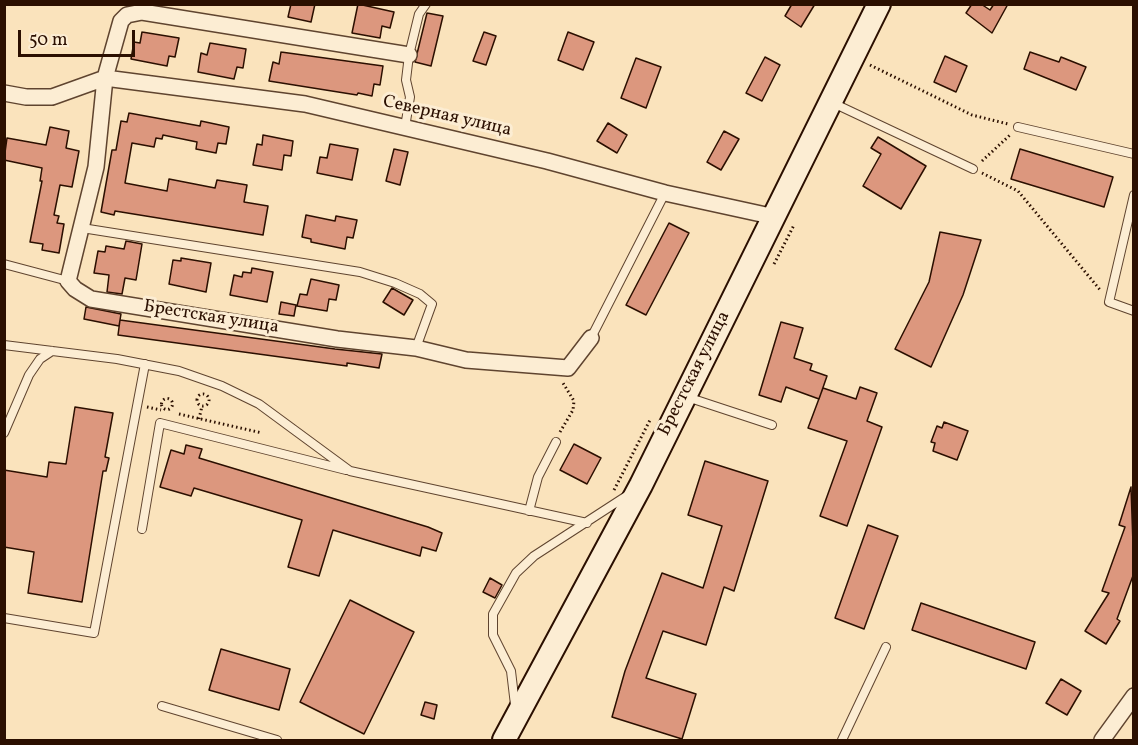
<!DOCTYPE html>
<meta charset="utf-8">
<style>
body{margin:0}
#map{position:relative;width:1138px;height:745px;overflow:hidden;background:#fae3bc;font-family:Vollkorn,serif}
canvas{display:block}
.frame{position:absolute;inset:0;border:6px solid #2b0f00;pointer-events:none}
.scale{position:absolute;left:18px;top:30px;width:117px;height:27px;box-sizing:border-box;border:3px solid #2b0f00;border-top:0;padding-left:8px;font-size:18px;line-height:21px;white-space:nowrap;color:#2b0f00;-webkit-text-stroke:4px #fcedd3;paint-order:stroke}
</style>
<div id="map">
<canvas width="1138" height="745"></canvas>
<div class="frame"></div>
<div class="scale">50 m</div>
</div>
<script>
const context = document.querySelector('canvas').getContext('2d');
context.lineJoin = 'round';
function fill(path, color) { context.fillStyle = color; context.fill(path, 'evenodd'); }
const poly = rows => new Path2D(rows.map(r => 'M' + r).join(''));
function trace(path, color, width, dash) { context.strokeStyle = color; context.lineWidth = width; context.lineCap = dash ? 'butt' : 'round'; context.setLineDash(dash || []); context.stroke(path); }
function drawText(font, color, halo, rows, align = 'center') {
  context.font = font + ' Vollkorn,serif'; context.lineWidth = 6; context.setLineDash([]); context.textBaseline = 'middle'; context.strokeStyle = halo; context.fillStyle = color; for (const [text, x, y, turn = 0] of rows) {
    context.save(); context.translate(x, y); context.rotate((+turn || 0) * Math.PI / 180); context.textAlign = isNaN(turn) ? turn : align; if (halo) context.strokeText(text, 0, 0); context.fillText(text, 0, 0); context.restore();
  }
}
const building = poly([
 [291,4,315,4,311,22,288,17,291,4],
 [358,4,394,12,390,28,382,26,380,38,352,33,358,4],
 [792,4,815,4,801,27,785,16,792,4],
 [972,4,981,4,990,10,994,4,1008,4,992,33,966,13,972,4],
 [427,13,443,16,431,66,415,62,427,13],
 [142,32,179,38,175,57,169,56,167,66,131,59,134,42,140,43,142,32],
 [484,32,496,36,486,65,473,61,484,32],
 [568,32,594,42,583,70,558,60,568,32],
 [210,43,246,49,243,68,237,67,234,79,198,72,201,53,207,55,210,43],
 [281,52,383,66,380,85,374,84,372,96,358,93,357,95,269,81,273,62,279,64,281,52],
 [1030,52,1059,62,1061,57,1086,67,1076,90,1024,69,1030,52],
 [945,56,967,66,956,92,934,82,945,56],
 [765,57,780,65,762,101,746,93,765,57],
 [636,58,661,67,646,108,621,98,636,58],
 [129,113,200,126,201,121,229,127,226,144,218,143,216,153,196,149,197,142,163,135,162,139,156,138,154,147,132,143,125,183,167,191,169,179,215,188,217,180,247,185,244,202,268,206,263,235,115,211,114,215,101,212,112,150,116,150,121,121,127,122,129,113],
 [608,123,627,135,617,153,597,141,608,123],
 [50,127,69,131,66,148,79,151,72,187,60,185,54,215,59,216,57,223,64,224,59,253,42,250,43,244,30,242,42,181,40,181,42,168,4,160,7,138,46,145,50,127],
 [724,131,739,139,721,170,707,162,724,131],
 [263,135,293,141,291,156,284,155,282,170,253,165,257,144,262,145,263,135],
 [878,137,926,166,901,209,863,186,881,154,871,148,878,137],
 [330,144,358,149,352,180,317,173,320,157,327,158,330,144],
 [394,149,408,152,400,185,386,181,394,149],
 [1020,149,1113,177,1104,207,1011,179,1020,149],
 [306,215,335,221,336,216,357,220,353,238,347,237,345,249,311,242,311,239,302,237,306,215],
 [669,223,689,233,646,315,626,305,669,223],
 [940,232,981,240,963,295,931,367,895,349,929,282,940,232],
 [126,241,142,244,136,280,125,278,122,294,107,292,109,275,94,273,98,251,105,252,106,246,124,249,126,241],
 [181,258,211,263,206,292,169,284,173,260,181,261,181,258],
 [252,268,273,272,267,302,230,295,234,275,242,277,243,272,251,273,252,268],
 [311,279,339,285,336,300,329,299,327,311,297,306,300,294,307,295,311,279],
 [392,288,413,300,404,315,383,302,392,288],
 [281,302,296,305,294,316,279,314,281,302],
 [86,307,121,314,119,326,84,319,86,307],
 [120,320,335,349,382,354,379,368,347,363,347,366,118,335,120,320],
 [781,322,803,328,794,358,812,364,810,370,827,376,819,399,786,387,781,402,759,395,781,322],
 [860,387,877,393,867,421,882,427,847,526,820,516,847,441,808,428,823,388,856,399,860,387],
 [75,407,113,413,105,457,109,458,106,471,103,471,82,602,28,593,34,552,4,547,4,470,47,477,49,462,66,464,75,407],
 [944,422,968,431,957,460,933,451,935,443,931,442,937,426,942,428,944,422],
 [574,444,601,458,587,484,560,470,574,444],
 [186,445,202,449,199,458,428,527,442,533,436,551,422,547,420,556,333,530,319,576,288,567,302,520,194,488,191,496,160,487,171,450,184,454,186,445],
 [705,461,768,481,734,591,724,587,706,645,663,631,646,678,696,694,682,739,612,717,625,671,662,573,703,588,722,526,688,515,705,461],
 [1131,487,1134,573,1117,619,1120,621,1106,644,1085,631,1109,593,1102,591,1125,527,1119,525,1131,487],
 [868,525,898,536,864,629,835,618,868,525],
 [490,578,502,585,495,598,483,592,490,578],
 [350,600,414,632,364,734,300,702,350,600],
 [921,603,1035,642,1026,669,912,630,921,603],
 [221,649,290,669,279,710,209,690,221,649],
 [1061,679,1081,691,1067,715,1046,703,1061,679],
 [425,702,437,705,434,719,421,715,425,702]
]);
fill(building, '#dc977e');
trace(building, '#2b0f00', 1.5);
const lane = poly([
 [833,103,973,169],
 [405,127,410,97,406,80,409,55,419,14,426,4],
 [1018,127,1134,154],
 [1134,195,1109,302,1134,311],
 [82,228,360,272,395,283,420,294,432,304,416,348],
 [4,264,68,281],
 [591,338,665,193],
 [4,345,117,359,179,371,222,386,259,404,350,471,587,523],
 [687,397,772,425],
 [4,433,29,375,40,359,52,351],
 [529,511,538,477,556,442],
 [142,529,160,423,346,470],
 [4,618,94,633,145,364],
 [515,705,511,671,493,635,493,614,516,573,534,556,628,495],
 [162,706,277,740],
 [842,740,886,647]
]);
const street = poly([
 [409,55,142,12,127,15,121,21,105,78,96,167,68,281,75,289,91,299,337,339,416,348,466,360,568,368,591,338],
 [4,93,26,97,52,97,105,78,305,104,547,161,665,193,775,217],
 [1102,740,1134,696]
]);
const secondary = poly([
 [504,740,641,485,879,4]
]);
trace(lane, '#5f442f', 10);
trace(street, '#5f442f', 18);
trace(secondary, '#2b0f00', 26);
trace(poly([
 [870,65,972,115,1008,124],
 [982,161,1010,135],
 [982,173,1018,191,1101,291],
 [774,264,794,225],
 '197 400a6 6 0 1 1 12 0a6 6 0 1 1-12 0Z',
 '161.5 404a5.5 5.5 0 1 1 11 0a5.5 5.5 0 1 1-11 0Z',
 [147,407,161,410],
 [179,414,262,433],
 [199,419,202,406],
 [560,432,573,410,574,401,563,383],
 [614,490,651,418]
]), '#2b0f00', 3, [1.5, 3]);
trace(lane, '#fcedd3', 8);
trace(street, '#fcedd3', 15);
trace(secondary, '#fcedd3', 22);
drawText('18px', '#2b0f00', '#fcedd3', [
 ["Северная улица",447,117,13],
 ["Брестская улица",211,318,9],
 ["Брестская улица",695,374,-63]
]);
</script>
